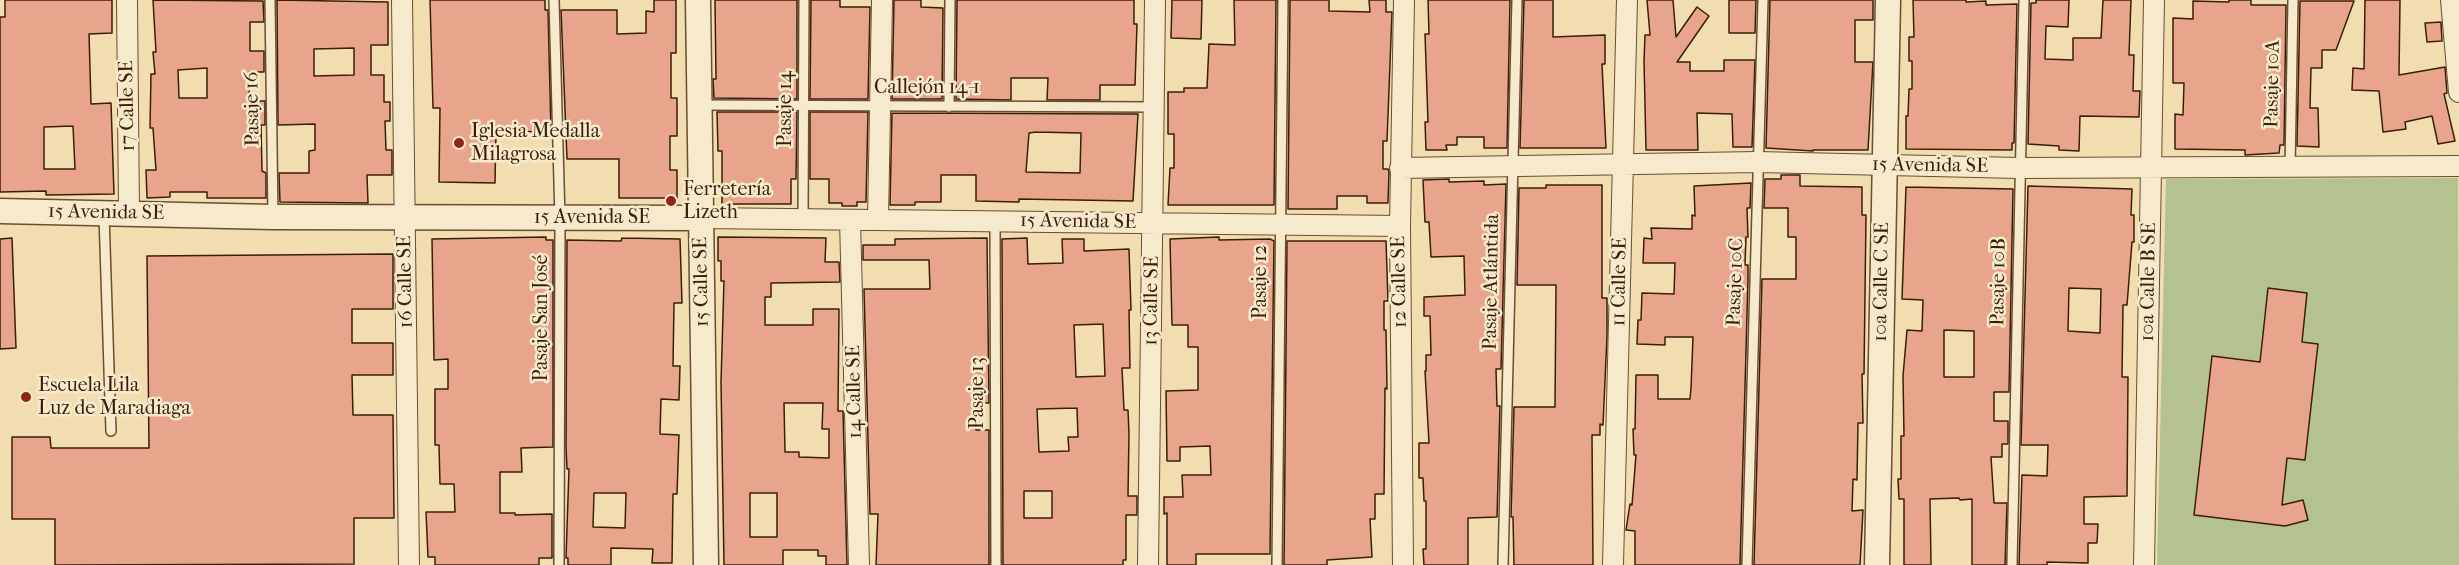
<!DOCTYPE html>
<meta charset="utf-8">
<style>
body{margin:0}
canvas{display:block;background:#f1ddb0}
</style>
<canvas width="2459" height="565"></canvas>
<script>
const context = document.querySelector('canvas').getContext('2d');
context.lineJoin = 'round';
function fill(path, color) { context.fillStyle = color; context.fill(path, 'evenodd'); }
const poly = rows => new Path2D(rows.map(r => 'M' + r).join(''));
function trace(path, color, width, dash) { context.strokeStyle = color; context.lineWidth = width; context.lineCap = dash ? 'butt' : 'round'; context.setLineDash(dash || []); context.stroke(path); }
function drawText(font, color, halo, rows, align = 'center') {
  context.font = font + ' "IM FELL French Canon",serif'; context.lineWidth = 5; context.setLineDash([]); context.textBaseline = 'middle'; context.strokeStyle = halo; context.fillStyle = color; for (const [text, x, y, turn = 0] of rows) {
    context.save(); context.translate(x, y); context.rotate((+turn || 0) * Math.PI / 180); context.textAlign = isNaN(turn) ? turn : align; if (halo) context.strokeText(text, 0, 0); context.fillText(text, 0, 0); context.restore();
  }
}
fill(poly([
 [2458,178,2459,565,2157,565,2166,179],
 [2268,289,2302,342,2318,344,2305,460,2287,458,2280,525,2194,515,2212,357,2260,362]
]), '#b4c290');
const building = poly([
 [5,0,112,0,112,33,89,34,91,104,111,103,114,194,46,195,46,191,0,192,0,17,5,17,5,0],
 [73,126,75,169,44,169,44,127,73,126],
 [153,0,263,1,264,22,250,22,250,51,264,51,264,72,249,72,249,101,265,101,265,125,261,125,262,171,266,173,266,198,207,198,207,192,170,192,170,197,147,198,146,170,156,170,153,128,150,128,151,74,155,74,153,52,156,52,153,0],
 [207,68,207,98,179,98,178,70,207,68],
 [277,0,388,2,388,45,371,45,371,75,384,75,384,102,390,102,390,121,385,121,386,150,392,150,392,175,367,175,368,203,280,202,279,173,309,173,309,151,315,150,315,124,278,125,277,0],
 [354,48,354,75,314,76,314,49,354,48],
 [430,0,545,0,545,10,548,10,551,132,496,131,495,183,439,182,440,108,433,108,430,0],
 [654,0,676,0,676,53,671,53,671,98,677,98,677,136,670,136,670,170,677,170,677,198,619,198,619,159,567,159,561,10,617,10,617,34,646,33,646,11,654,12,654,0],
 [715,0,797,0,797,99,714,98,713,79,716,79,715,0],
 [811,0,840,0,840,7,870,7,868,99,810,99,811,0],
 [894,0,921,0,921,7,943,8,942,99,892,99,894,0],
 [957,0,1134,0,1134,24,1137,24,1135,85,1100,85,1100,100,1047,100,1048,78,1011,78,1011,100,956,99,957,0],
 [1172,0,1202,0,1201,39,1171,38,1172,0],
 [1234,0,1276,0,1274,205,1168,205,1170,168,1174,168,1174,134,1168,134,1168,92,1184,92,1184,88,1207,88,1209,44,1235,45,1234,0],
 [1290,0,1329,0,1329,11,1370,12,1369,0,1386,0,1386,12,1392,12,1387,141,1383,141,1383,169,1388,169,1389,172,1388,203,1367,203,1367,196,1337,196,1337,209,1288,209,1290,0],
 [1428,0,1510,0,1507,148,1484,148,1484,137,1457,137,1457,145,1446,145,1447,150,1426,150,1425,122,1428,122,1425,34,1429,34,1428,0],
 [1524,0,1553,0,1553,37,1605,35,1605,64,1602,64,1606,148,1520,148,1524,0],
 [1647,0,1673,0,1676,37,1697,7,1709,16,1677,62,1690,62,1690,71,1724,71,1724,60,1755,60,1752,147,1733,147,1732,114,1697,113,1698,150,1646,150,1644,61,1645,35,1650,35,1647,0],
 [1729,0,1756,0,1755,33,1729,33,1729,0],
 [1770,0,1873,0,1873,20,1855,20,1855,62,1873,62,1868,150,1813,150,1813,151,1766,148,1770,0],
 [1913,0,1966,0,1966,2,1986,1,1986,5,2017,4,2014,143,2012,143,2012,150,1906,149,1906,116,1908,116,1909,89,1912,89,1912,61,1909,61,1909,37,1914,37,1913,0],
 [2036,0,2069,0,2068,27,2046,26,2045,59,2073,60,2073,38,2101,38,2103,0,2131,0,2129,55,2134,55,2133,91,2140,91,2139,117,2080,116,2079,151,2059,150,2059,146,2028,144,2031,3,2036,3,2036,0],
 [2229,0,2251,0,2251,5,2286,5,2284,145,2280,145,2279,153,2245,155,2245,150,2175,149,2175,114,2183,115,2184,83,2173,83,2173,18,2193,19,2193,1,2229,2,2229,0],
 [2365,0,2400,0,2399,75,2445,67,2447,93,2444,94,2455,141,2438,144,2432,116,2405,122,2406,129,2383,132,2379,91,2352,90,2353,68,2364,69,2365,0],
 [2300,1,2354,1,2336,50,2322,50,2322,68,2311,68,2310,108,2318,108,2319,147,2297,146,2300,1],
 [2441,22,2442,41,2427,42,2425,23,2441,22],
 [717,112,797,112,796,179,791,179,791,204,722,204,722,151,718,151,717,112],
 [810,112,868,112,866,202,857,202,857,206,842,206,842,203,829,203,829,179,810,179,810,112],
 [892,113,1138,114,1133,201,1019,199,1019,202,976,201,976,175,941,175,941,202,915,202,915,205,890,205,892,113],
 [1036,132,1081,133,1080,173,1026,172,1029,133,1036,132],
 [1781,175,1800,175,1800,186,1862,187,1862,215,1866,215,1864,374,1862,374,1863,423,1858,423,1857,480,1853,479,1852,511,1863,510,1860,565,1754,565,1762,279,1796,279,1796,237,1788,237,1788,208,1764,208,1765,179,1781,179,1781,175],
 [1449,179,1449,182,1484,181,1484,185,1506,184,1501,369,1496,369,1497,406,1500,406,1497,517,1468,518,1468,565,1424,565,1423,549,1426,549,1426,501,1424,501,1423,478,1419,478,1419,443,1429,443,1425,371,1426,371,1426,355,1431,355,1430,316,1424,316,1424,297,1465,295,1464,256,1431,257,1429,222,1425,222,1423,180,1449,179],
 [1751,183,1750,208,1747,208,1748,237,1746,237,1745,265,1748,265,1748,279,1740,565,1635,565,1635,531,1626,530,1630,504,1632,505,1636,455,1634,455,1633,429,1635,429,1636,375,1658,375,1658,399,1690,399,1691,388,1693,337,1665,337,1665,345,1637,344,1638,320,1641,320,1642,293,1674,294,1675,263,1643,263,1644,238,1652,239,1651,228,1692,229,1692,215,1695,216,1694,186,1751,183],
 [1546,185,1602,185,1602,298,1607,298,1607,336,1603,425,1600,424,1600,435,1592,435,1593,565,1514,565,1513,517,1511,517,1514,407,1555,407,1556,285,1517,285,1519,188,1546,188,1546,185],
 [2028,186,2132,189,2131,215,2134,215,2134,242,2132,242,2127,305,2123,305,2122,377,2128,377,2127,496,2084,497,2084,524,2098,524,2097,543,2088,543,2088,563,2047,562,2047,565,2019,565,2022,475,2047,476,2048,445,2021,445,2028,186],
 [2069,288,2101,289,2100,333,2068,331,2069,288],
 [1906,187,2013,189,2009,392,1994,392,1994,421,2008,421,2008,444,2002,444,2002,457,1991,457,1994,503,2007,503,2005,565,1972,565,1972,499,1960,500,1959,498,1930,499,1931,565,1904,565,1904,499,1899,499,1898,479,1901,479,1901,436,1904,436,1903,376,1907,330,1922,331,1923,300,1902,299,1906,187],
 [1944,330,1974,331,1974,377,1944,377,1944,330],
 [546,237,546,240,553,240,553,447,521,448,522,472,500,472,500,513,515,513,515,515,552,514,552,558,539,558,539,565,435,565,435,557,428,557,426,512,455,512,454,484,440,484,439,445,435,445,435,389,448,389,448,359,434,360,432,239,546,237],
 [718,237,826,238,825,262,839,262,840,282,771,283,771,297,765,297,765,325,813,325,813,309,839,309,838,411,843,411,847,565,826,565,826,556,818,556,818,550,783,550,783,565,724,565,721,382,724,281,721,281,721,261,718,261,718,237],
 [784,403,823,403,822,429,829,429,829,458,799,457,799,452,785,452,784,403],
 [750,493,777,493,777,537,750,537,750,493],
 [1219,237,1219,240,1270,239,1274,241,1270,554,1196,554,1196,565,1167,565,1167,513,1164,514,1164,497,1183,497,1182,475,1211,475,1210,446,1180,447,1180,461,1167,461,1166,391,1198,390,1198,347,1188,347,1188,325,1172,325,1170,239,1219,237],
 [12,238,16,348,0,349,0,239,12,238],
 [622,238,680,239,682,303,674,303,673,366,680,366,679,400,661,399,660,434,679,435,677,494,673,494,672,563,652,563,653,549,611,548,611,565,568,565,568,558,566,558,569,469,567,469,566,447,567,240,621,241,622,238],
 [594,493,626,493,625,528,593,527,594,493],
 [987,238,989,403,976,403,976,430,989,430,989,565,876,565,878,514,870,514,864,289,930,289,929,260,863,260,863,245,895,245,895,239,987,238],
 [1027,238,1028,264,1063,263,1062,239,1084,239,1084,251,1129,249,1131,310,1129,310,1130,368,1122,368,1124,410,1128,410,1129,434,1128,496,1137,496,1137,515,1126,515,1126,560,1123,560,1123,565,1003,565,1002,239,1027,238],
 [1103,324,1105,376,1076,377,1074,325,1103,324],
 [1077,408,1078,437,1068,437,1069,451,1039,452,1037,409,1077,408],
 [1024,491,1052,491,1052,518,1024,518,1024,491],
 [1287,241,1386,241,1388,301,1384,301,1384,330,1386,330,1387,389,1385,388,1384,494,1375,494,1375,519,1370,519,1372,557,1327,560,1327,565,1284,565,1287,241],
 [393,254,393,309,352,309,352,343,393,343,393,375,352,375,353,415,393,415,394,518,354,518,354,564,55,565,55,519,12,519,12,437,50,437,51,448,149,448,147,256,393,254],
 [2268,288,2307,293,2302,342,2318,344,2305,460,2287,458,2282,505,2303,500,2308,520,2285,526,2194,515,2212,356,2260,362,2268,288]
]);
fill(building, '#e9a58c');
trace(building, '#3a1e08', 1.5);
const service = poly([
 [270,0,273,217],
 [554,0,560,219,559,565],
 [700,105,1154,107],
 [949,107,950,0],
 [2290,168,2293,0],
 [104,215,111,431],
 [803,219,804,0],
 [995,221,996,565],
 [1277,565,1283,0],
 [1503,565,1517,0],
 [1747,565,1763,0],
 [2012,565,2024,0]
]);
const minor = poly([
 [127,0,129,213],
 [402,0,409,565],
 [2451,0,2459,92],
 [1400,168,1757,162,2019,168,2459,166],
 [701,218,1400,226],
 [850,220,859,565],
 [878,220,882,0],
 [1148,565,1155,0],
 [1403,565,1400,226,1404,0],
 [1613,565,1627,0],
 [2144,565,2154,0]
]);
const tertiary = poly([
 [698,0,706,565],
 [0,211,273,217,701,218],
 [1877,565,1888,0]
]);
trace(service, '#684e32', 12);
trace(minor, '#684e32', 22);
trace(tertiary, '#684e32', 27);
trace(service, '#f6e9cc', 9);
trace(minor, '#f6e9cc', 20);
trace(tertiary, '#f6e9cc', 24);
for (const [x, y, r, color] of [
 [459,143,6,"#8f2418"],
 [671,201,6,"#8f2418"],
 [26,397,6,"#8f2418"]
]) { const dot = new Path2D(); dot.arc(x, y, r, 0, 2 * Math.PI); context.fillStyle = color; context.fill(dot); trace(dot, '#f6e9cc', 2); }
drawText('20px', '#3a1e08', '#f6e9cc', [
 ["Pasaje 10A",2273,84,-89],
 ["Callejón 14-1",927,88],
 ["17 Calle SE",128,106,-91],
 ["Pasaje 16",253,109,-91],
 ["Pasaje 14",786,109,-90],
 ["15 Avenida SE",1930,166,1],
 ["15 Avenida SE",106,213,1],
 ["15 Avenida SE",592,218],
 ["15 Avenida SE",1078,222,1],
 ["16 Calle SE",406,282,-91],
 ["15 Calle SE",702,282,-91],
 ["Pasaje 12",1261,282,-90],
 ["12 Calle SE",1400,282,-91],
 ["Pasaje Atlántida",1492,282,-89],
 ["11 Calle SE",1620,282,-89],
 ["Pasaje 10C",1736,282,-88],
 ["10a Calle C SE",1882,282,-89],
 ["Pasaje 10B",1999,282,-89],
 ["10a Calle B SE",2149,282,-89],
 ["13 Calle SE",1152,301,-89],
 ["Pasaje San José",542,318,-90],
 ["14 Calle SE",855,392,-91],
 ["Pasaje 13",978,393,-90]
]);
drawText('20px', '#3a1e08', '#f6e9cc', [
 ["Iglesia Medalla",471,132],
 ["Milagrosa",471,155],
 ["Ferretería",683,190],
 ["Lizeth",683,213],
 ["Escuela Lila",38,386],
 ["Luz de Maradiaga",38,409]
], 'left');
</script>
